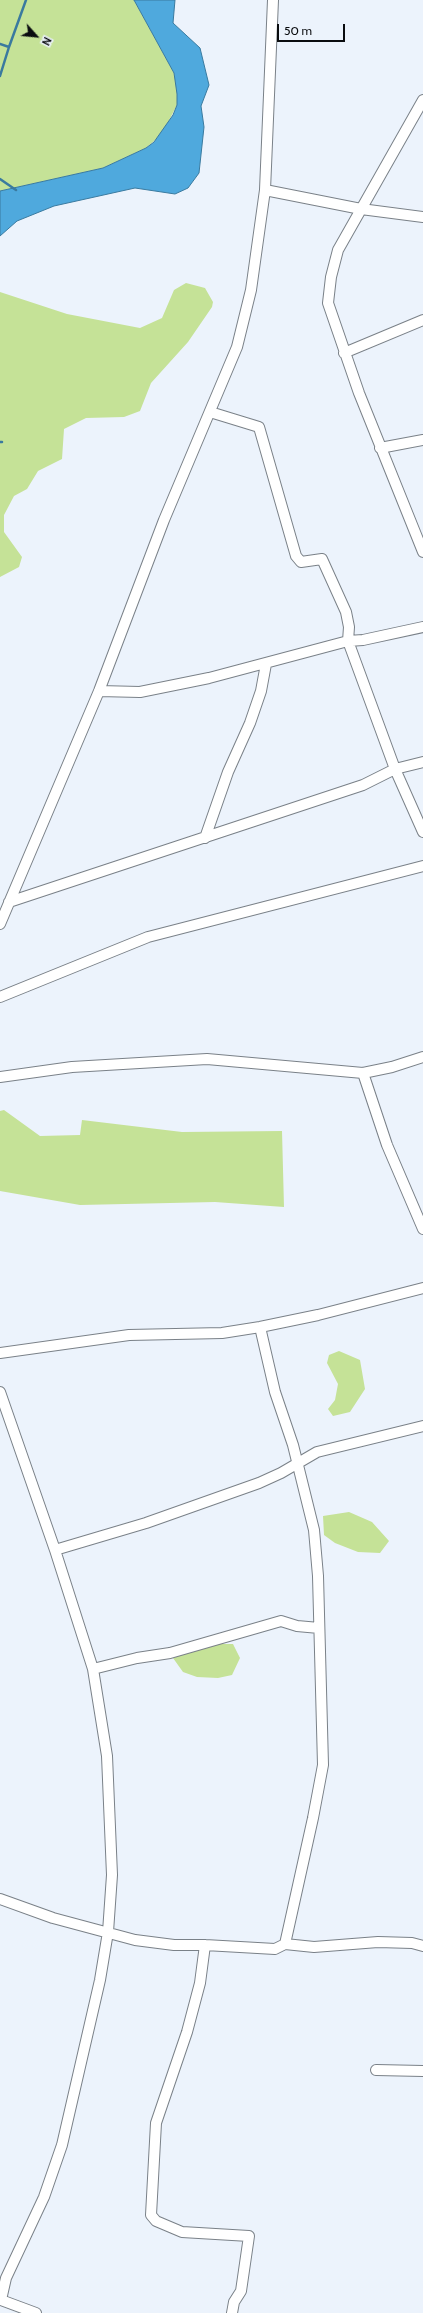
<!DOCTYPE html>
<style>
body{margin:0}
#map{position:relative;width:423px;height:2313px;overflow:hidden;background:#ecf3fc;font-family:Cabin,sans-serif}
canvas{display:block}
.north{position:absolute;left:16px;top:16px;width:40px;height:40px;-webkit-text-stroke:3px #ecf3fc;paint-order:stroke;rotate:117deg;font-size:11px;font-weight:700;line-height:16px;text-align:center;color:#0a0c0f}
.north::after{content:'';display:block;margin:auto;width:14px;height:18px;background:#0a0c0f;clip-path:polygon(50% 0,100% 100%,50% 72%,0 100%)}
.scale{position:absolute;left:277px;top:24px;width:68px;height:18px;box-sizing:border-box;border:2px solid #0a0c0f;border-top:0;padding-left:5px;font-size:12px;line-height:14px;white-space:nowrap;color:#0a0c0f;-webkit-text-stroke:3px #ecf3fc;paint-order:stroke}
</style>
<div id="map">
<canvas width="423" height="2313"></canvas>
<div class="north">N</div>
<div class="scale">50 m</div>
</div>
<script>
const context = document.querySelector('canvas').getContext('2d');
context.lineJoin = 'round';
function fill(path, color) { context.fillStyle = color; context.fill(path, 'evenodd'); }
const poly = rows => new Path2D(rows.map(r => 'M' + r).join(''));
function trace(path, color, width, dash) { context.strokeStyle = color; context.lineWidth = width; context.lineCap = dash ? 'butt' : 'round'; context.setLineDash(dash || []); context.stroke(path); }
fill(poly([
 [0,0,134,0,174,73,177,84,177,105,162,134,146,148,103,168,0,191],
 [186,283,205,288,213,302,212,307,188,342,151,383,140,411,124,417,86,418,64,429,62,459,38,471,27,489,14,496,4,515,4,532,22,557,19,567,0,577,0,292,67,314,140,328,162,318,174,290],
 [4,1110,40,1136,80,1135,82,1120,182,1132,282,1131,284,1207,215,1202,80,1205,0,1191,0,1111],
 [339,1351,360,1360,365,1389,350,1412,333,1416,328,1409,335,1400,338,1384,327,1363,329,1355],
 [349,1512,372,1522,389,1541,380,1553,358,1552,335,1543,324,1535,323,1516],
 [213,1644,233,1644,240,1658,232,1675,218,1678,197,1677,183,1672,173,1658]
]), '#c5e297');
const water = poly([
 [134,0,175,0,173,23,200,48,209,85,201,106,204,127,199,173,188,188,175,194,135,188,54,206,17,221,0,236,0,191,103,168,146,148,154,142,173,115,177,105,177,94,174,73,134,0]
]);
fill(water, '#4fa9dd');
trace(water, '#3a7a9f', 1);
trace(poly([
 [0,44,9,47,26,0],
 [0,76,9,47],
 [0,179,16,190],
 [0,442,2,442]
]), '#3a7a9f', 2.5);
const minor = poly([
 [423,100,338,250,331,277,328,303,359,393,423,552],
 [265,190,361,209,423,217],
 [344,353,423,320],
 [210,412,259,427,296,556,301,562,322,559,346,612,349,627,348,641,395,769,423,832],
 [380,448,423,440],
 [99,691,140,692,209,678,348,641,363,640,423,627],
 [205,838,228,772,250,723,261,691,266,664],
 [9,902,363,785,395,769,423,762],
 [0,924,99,691,164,520,237,347,251,290,265,190,273,0],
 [0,997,148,937,423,866],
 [363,1073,387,1145,423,1229],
 [0,1077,72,1067,207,1059,363,1073,392,1067,423,1057],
 [260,1327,275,1392,293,1445,314,1530,318,1576,323,1765,313,1818,285,1944],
 [0,1353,129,1335,222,1333,260,1327,318,1315,423,1288],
 [0,1392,55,1550,93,1669,107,1756,112,1875,108,1932,100,1980,62,2145,44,2197,6,2278,1,2300,36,2313],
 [55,1550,146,1523,259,1483,281,1473,317,1452,423,1426],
 [93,1669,137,1658,170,1653,281,1621,297,1626,319,1628],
 [0,1899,53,1918,135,1940,174,1945,205,1945,275,1949,285,1944,314,1947,378,1942,412,1943,423,1946],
 [205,1945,200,1983,187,2032,156,2123,151,2215,156,2221,182,2232,249,2236,241,2291,234,2302,232,2313],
 [376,2070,423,2071]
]);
trace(minor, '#7a8188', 12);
trace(minor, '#fff', 10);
</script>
